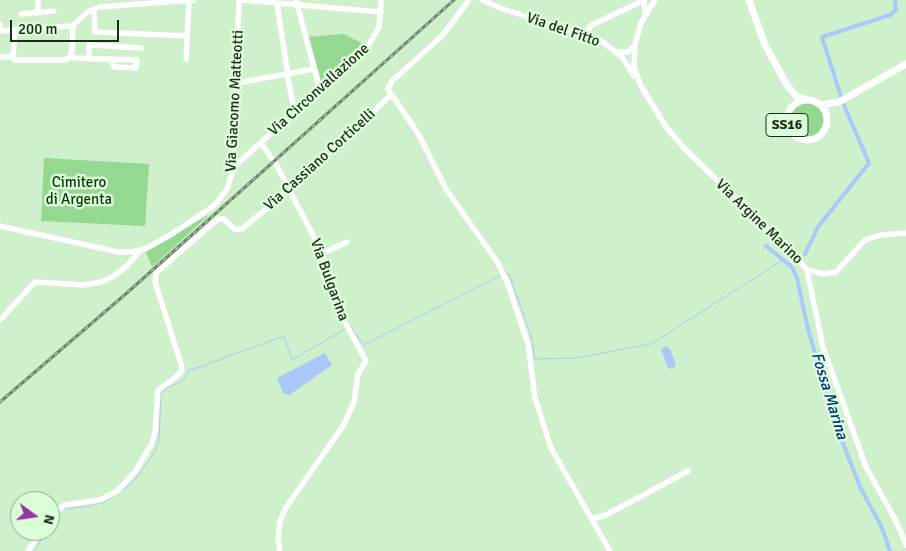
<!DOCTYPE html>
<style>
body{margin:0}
#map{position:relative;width:906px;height:551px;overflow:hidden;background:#cef0cb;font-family:Signika,sans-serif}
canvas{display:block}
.north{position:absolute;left:10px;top:491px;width:50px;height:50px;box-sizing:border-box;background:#dbfdd8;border:1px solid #8fa88d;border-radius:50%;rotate:104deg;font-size:14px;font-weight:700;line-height:20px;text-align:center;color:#1c291c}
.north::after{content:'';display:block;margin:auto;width:18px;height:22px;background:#9537a1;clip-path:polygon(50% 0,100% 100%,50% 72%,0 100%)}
.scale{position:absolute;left:10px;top:20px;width:109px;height:22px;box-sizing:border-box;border:2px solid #1c291c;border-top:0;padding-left:6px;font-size:15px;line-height:18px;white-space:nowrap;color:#1c291c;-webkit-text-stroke:4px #dbfdd8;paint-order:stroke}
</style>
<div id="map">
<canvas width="906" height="551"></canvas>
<div class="north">N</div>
<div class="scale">200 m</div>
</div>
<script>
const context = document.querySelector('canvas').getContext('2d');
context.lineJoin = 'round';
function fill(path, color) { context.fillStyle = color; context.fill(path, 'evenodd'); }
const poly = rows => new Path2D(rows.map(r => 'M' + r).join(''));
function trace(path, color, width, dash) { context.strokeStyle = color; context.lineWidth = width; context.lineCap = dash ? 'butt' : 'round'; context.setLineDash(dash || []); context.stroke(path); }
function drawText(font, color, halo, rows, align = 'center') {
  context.font = font + ' Signika,sans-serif'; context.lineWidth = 5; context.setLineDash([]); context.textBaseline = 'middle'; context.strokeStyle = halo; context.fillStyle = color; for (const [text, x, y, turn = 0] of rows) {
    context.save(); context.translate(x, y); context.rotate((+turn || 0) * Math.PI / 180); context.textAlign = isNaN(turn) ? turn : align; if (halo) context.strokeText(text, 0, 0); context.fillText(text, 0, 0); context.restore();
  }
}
fill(poly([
 [343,34,366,45,322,84,309,37],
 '790 120a17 17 0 1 1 34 0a17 17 0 1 1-34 0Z',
 [44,158,149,164,145,226,41,221],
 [209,215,152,267,145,250]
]), '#95d891');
fill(poly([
 [666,346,670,349,676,365,672,369,668,368,661,349],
 [325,353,332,365,289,395,283,393,277,378]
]), '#acc7fa');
trace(poly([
 [505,274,509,274,531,336,535,359,576,358,651,344,783,260],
 [350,326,364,345,501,275],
 [64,509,90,506,105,502,133,482,155,452,159,440,161,394,165,389,184,380,189,371,284,336,292,360,347,328],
 [50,527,59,513],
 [34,551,47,531]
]), '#acc7fa', 1);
trace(poly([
 [841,97,822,37,890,15,896,10,895,0],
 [766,246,792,267,797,278,807,325,832,415,860,487,882,528,890,551],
 [805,254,818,227,869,163,843,103]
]), '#acc7fa', 4);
trace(poly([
 [38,0,38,12],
 [241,0,381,12],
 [296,0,320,90],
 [469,0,442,36,392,81,388,89,419,135,446,189,498,263,507,282,528,344,535,398,551,448,610,551],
 [482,0,503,9,600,40,622,57,634,76],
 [644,0,645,13],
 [655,0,641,23,635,45,634,67,641,86,666,127,685,149,796,257,807,270,823,347,866,467,896,521,906,545],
 [277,4,288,75],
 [94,9,95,32,187,36],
 [21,14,54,11],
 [0,24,1,31],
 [0,31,72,26,89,11,100,7,193,0],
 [15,31,13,57,15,60,65,60,69,58,72,51,73,26],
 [583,34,592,25,640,2],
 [618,52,628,52,635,45],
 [71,55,75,58,137,60,136,68,114,67,110,59],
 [0,57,13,57],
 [89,59,89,45,141,48],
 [186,59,189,0],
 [287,75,295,112],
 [237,83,314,69],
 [261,143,276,164,317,243,333,285,339,311,366,361,358,374,354,402,343,426,285,509,280,522,278,538,280,551],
 [233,170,238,163,369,45,379,27,381,0],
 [0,226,118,252,133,252,147,248,172,234,215,205,227,189,233,170,239,0],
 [321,254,347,242],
 [807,270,825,274,836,272,865,240,881,235,906,233],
 [0,320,35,282,83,285,101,282,114,276,127,266,140,251],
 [50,518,64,505,100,500,117,491,135,472,151,445,155,433,158,390,176,377,181,372,182,367,155,282,156,273,218,219,224,219,234,229,242,229,289,190,390,96],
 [592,519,606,515,688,471],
 [28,551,41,531]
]), '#fff', 5.5);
trace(poly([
 [749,0,765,45,787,85,796,96,805,99],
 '787 120a20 20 0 1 1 40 0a20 20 0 1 1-40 0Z',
 [820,105,839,102,906,64]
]), '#fff', 7);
const rail = poly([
 [0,402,128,292,454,0]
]);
trace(rail, '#6c836b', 3);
trace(rail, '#dbfdd8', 1, [4]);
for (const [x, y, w] of [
 [787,125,42]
]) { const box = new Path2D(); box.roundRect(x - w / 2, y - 11.5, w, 23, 4); context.fillStyle = '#dbfdd8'; context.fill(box); trace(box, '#1c291c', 1); }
drawText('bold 14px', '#1c291c', null, [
 ["SS16",787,125]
]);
drawText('15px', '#1c291c', '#dbfdd8', [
 ["Via del Fitto",563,30,19],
 ["Via Circonvallazione",319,90,-42],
 ["Via Giacomo Matteotti",235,101,-87],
 ["Via Cassiano Corticelli",320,160,-42],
 ["Via Argine Marino",759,222,44],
 ["Via Bulgarina",329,280,70]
]);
drawText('15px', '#073c09', '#dbfdd8', [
 ["Cimitero",79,183],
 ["di Argenta",79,200]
]);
drawText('italic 16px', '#052c8a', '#dbfdd8', [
 ["Fossa Marina",829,396,73]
]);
</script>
